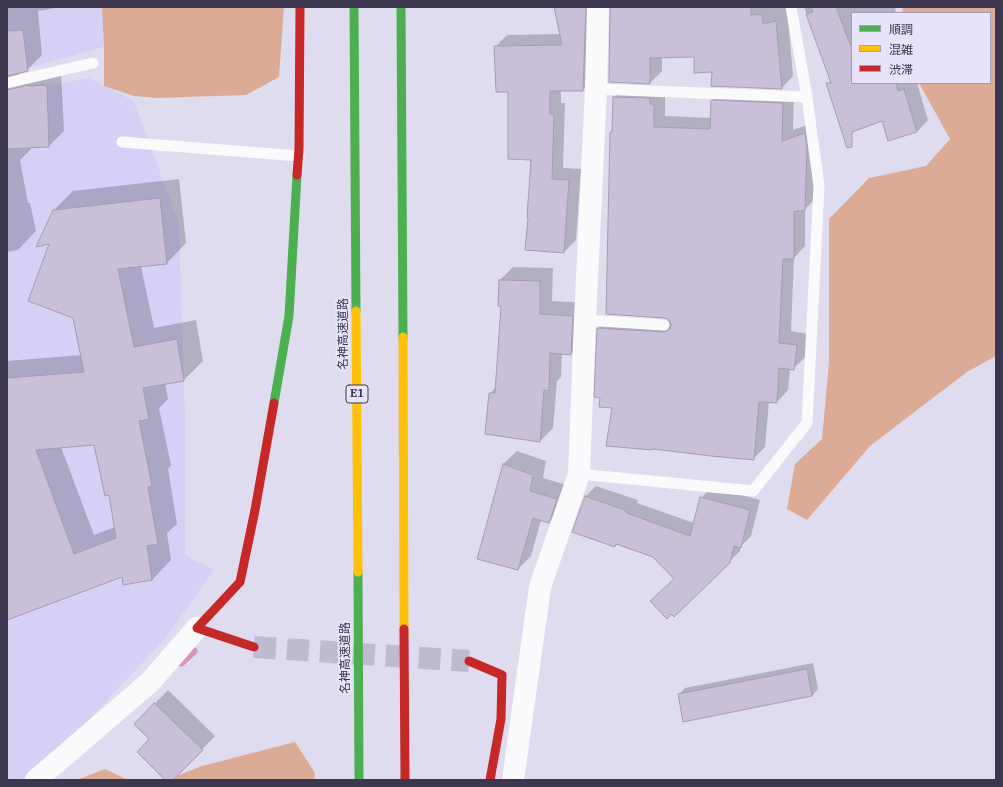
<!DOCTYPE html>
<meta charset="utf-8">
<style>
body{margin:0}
#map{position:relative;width:1003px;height:787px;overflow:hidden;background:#dfdcf0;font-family:"IBM Plex Serif","Noto Sans JP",serif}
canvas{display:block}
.frame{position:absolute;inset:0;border:8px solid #3c374f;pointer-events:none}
.legend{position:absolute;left:851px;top:12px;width:140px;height:72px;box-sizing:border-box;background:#e6e3fb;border:1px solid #a29eb6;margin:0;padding:5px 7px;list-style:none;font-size:12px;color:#3c374f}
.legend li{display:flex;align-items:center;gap:8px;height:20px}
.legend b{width:20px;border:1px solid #a29eb6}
</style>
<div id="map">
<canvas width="1003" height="787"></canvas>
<div class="frame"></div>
<ul class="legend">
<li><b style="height:5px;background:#4caf50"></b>順調</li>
<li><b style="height:5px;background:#ffc107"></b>混雑</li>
<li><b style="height:5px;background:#c62828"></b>渋滞</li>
</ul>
</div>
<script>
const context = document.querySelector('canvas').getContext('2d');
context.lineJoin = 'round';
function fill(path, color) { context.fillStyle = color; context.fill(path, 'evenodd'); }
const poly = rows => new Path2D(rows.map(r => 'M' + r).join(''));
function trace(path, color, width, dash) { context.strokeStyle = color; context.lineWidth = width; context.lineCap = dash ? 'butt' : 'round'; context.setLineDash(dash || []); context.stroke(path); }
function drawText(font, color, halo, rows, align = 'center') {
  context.font = font + ' "IBM Plex Serif","Noto Sans JP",serif'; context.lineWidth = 4; context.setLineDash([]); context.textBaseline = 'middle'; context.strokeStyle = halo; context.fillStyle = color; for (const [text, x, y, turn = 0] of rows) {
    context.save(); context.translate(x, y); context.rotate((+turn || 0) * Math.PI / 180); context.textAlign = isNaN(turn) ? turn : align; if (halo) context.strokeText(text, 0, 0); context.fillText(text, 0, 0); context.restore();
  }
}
fill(poly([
 [7,7,102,7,104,47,7,74],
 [89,78,134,101,179,224,185,415,185,555,214,570,164,640,52,759,21,780,7,780,7,93]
]), '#d6d0f7');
fill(poly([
 [102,7,284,7,279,77,246,95,157,98,134,96,104,86,104,47],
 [902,7,996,7,996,356,967,372,870,446,807,520,787,509,795,464,822,439,829,363,829,219,869,178,926,166,950,139,919,83,990,83,990,13,903,13],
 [295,742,315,773,314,780,166,780,202,766],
 [105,769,128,780,77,780]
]), '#dcab95');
fill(poly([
 [7,7,62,7,38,11,42,55,27,70,16,73,20,75,61,71,64,131,49,146,30,147,31,149,20,160,28,203,30,203,36,231,18,250,7,252],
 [555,7,597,7,595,78,583,90,561,90,561,103,565,103,563,168,581,169,576,240,564,252,529,217,532,159,495,47,507,35,561,34],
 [611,7,787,7,793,76,782,88,713,71,695,56,662,57,662,71,650,83],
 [804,7,895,7,896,13,852,13,852,83,917,83,928,120,917,132,883,120,828,84,832,80],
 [626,85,665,93,665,116,712,118,712,101,724,89,794,92,793,130,816,122,818,137,816,198,805,209,805,246,794,258,791,331,808,334,805,357,793,369,790,369,788,390,777,402,769,401,765,447,753,459,613,407,598,328,610,317,670,320,611,133,613,130,614,97],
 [179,179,186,243,167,263,141,266,154,328,196,320,203,361,183,381,165,383,168,399,159,408,171,465,168,469,177,524,167,533,171,560,152,580,123,576,7,616,7,361,82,355,74,318,51,242,54,210,73,191],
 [95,444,109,494,115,527,94,535,61,447],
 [513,267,553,268,552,301,585,303,584,341,571,354,562,353,561,377,557,381,553,428,540,441,490,393,496,387,503,305,500,280],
 [517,451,546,461,543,478,570,486,562,509,549,522,541,520,531,556,518,569,503,464],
 [596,486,638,500,637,503,694,523,701,498,712,487,760,500,751,536,741,546,740,551,729,562,675,579,654,556,617,543,615,545,585,497],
 [813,663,818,689,812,696,679,694,685,688],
 [168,690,215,736,172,780,167,780,151,739,135,724]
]), '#0003');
trace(poly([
 [181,662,193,651]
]), '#d794b8', 9);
const building = poly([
 [554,7,586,7,583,91,550,91,550,114,554,115,552,179,569,180,564,253,525,250,528,218,527,217,531,160,508,159,508,92,496,92,494,46,562,45,554,7],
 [610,7,751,7,751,15,762,14,763,24,776,21,782,89,711,86,712,72,694,73,694,57,650,58,650,84,609,82,610,7],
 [811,7,836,7,852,49,852,83,896,83,898,91,904,89,917,132,888,141,882,121,852,132,852,147,847,148,826,83,831,83,806,14,813,12,811,7],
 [23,30,28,71,7,76,7,31,23,30],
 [29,85,29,86,47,85,49,147,7,149,7,90,29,85],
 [613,97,650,98,650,104,654,104,654,127,710,129,711,100,783,103,782,141,805,133,807,149,805,211,794,211,794,259,783,259,779,343,797,345,794,370,779,368,777,403,759,402,754,460,711,456,653,449,652,450,606,446,612,408,599,407,600,398,594,397,597,328,664,332,667,331,670,329,671,325,670,322,668,319,664,318,606,314,610,132,612,132,613,97],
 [160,198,167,264,118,269,134,347,177,339,184,381,143,388,149,419,139,421,152,486,148,487,158,544,147,546,152,580,123,585,122,577,7,620,7,378,84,372,73,318,28,301,49,244,36,247,53,210,160,198],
 [94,445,105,496,109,495,116,538,74,554,36,450,94,445],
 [499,280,540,281,540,314,573,316,571,355,550,353,549,391,544,390,540,442,485,434,489,393,495,393,501,306,498,306,499,280],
 [503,464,533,475,530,491,557,499,549,523,533,518,518,570,477,559,503,464],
 [585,496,627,511,627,513,690,536,700,497,750,510,741,548,734,546,730,563,674,617,671,614,667,619,650,601,674,579,653,557,616,544,615,547,572,532,585,496],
 [807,669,812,696,683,722,678,694,807,669],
 [154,703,203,750,173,780,165,780,137,752,149,739,134,724,154,703]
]);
fill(building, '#cabfd8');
trace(building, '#a49daf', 1);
trace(poly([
 [254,647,469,661]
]), '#bebbd0', 22, [22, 11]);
trace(poly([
 [7,83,93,63],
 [596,89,807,97],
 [122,142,299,156],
 [585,320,664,325],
 [579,474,753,491,807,423,819,186,807,97,791,7]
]), '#fafafd', 11);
trace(poly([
 [36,780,150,682,197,628],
 [513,780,540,587,579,474,585,320,596,89,598,7]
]), '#fafafd', 22);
trace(poly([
 [354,7,356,311],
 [401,7,403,337],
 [274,403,289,316,297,175],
 [358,572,359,780]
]), '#4caf50', 9);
trace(poly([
 [356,311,358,572],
 [403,337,404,629]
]), '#ffc107', 9);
trace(poly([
 [297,175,299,149,300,7],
 [404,629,405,780],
 [254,647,197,628,240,582,255,510,274,403],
 [469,661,502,675,501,719,490,780]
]), '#c62828', 9);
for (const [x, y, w] of [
 [357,394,22]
]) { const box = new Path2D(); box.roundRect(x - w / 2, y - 9, w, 18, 3); context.fillStyle = '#e6e3fb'; context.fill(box); trace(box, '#3c374f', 1); }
drawText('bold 11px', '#3c374f', null, [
 ["E1",357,394]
]);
drawText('12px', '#3c374f', '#e6e3fb', [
 ["名神高速道路",344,334,-90],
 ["名神高速道路",346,658,-90]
]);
</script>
